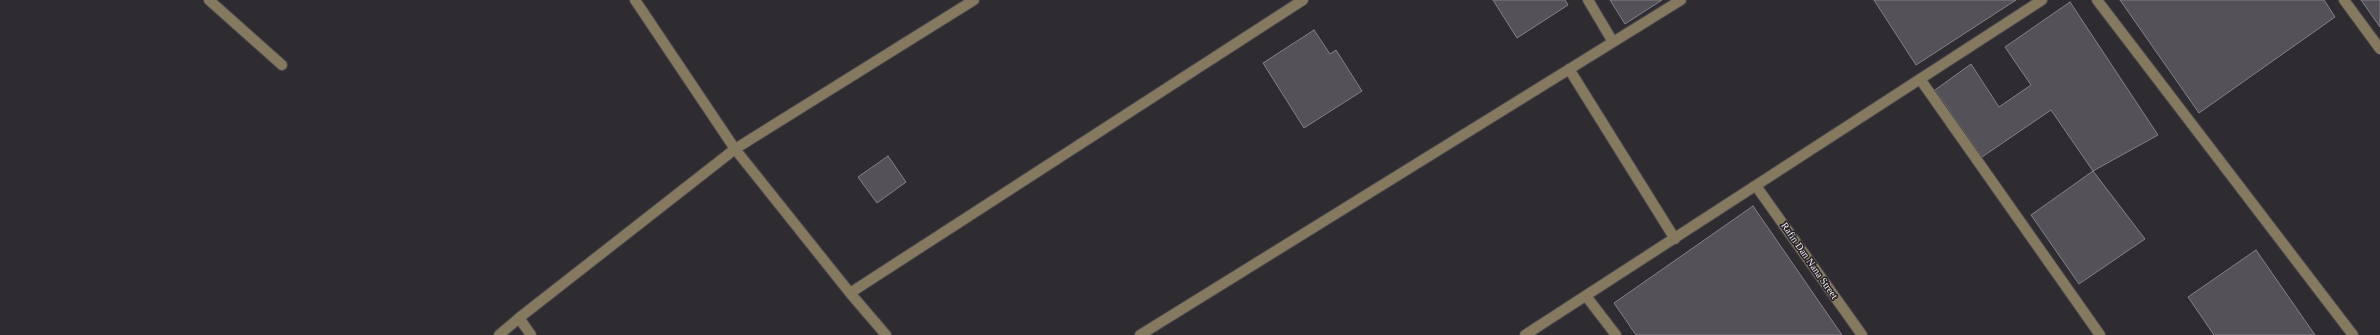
<!DOCTYPE html>
<style>
body{margin:0}
canvas{display:block;background:#2e2b31}
</style>
<canvas width="2380" height="335"></canvas>
<script>
const context = document.querySelector('canvas').getContext('2d');
context.lineJoin = 'round';
function fill(path, color) { context.fillStyle = color; context.fill(path, 'evenodd'); }
const poly = rows => new Path2D(rows.map(r => 'M' + r).join(''));
function trace(path, color, width, dash) { context.strokeStyle = color; context.lineWidth = width; context.lineCap = dash ? 'butt' : 'round'; context.setLineDash(dash || []); context.stroke(path); }
function drawText(font, color, halo, rows, align = 'center') {
  context.font = font + ' "Times New Roman",serif'; context.lineWidth = 3; context.setLineDash([]); context.textBaseline = 'middle'; context.strokeStyle = halo; context.fillStyle = color; for (const [text, x, y, turn = 0] of rows) {
    context.save(); context.translate(x, y); context.rotate((+turn || 0) * Math.PI / 180); context.textAlign = isNaN(turn) ? turn : align; if (halo) context.strokeText(text, 0, 0); context.fillText(text, 0, 0); context.restore();
  }
}
const building = poly([
 [1493,0,1565,0,1568,5,1517,38,1493,0],
 [1610,0,1662,0,1625,24,1610,0],
 [1874,0,2016,0,1916,65,1874,0],
 [2120,0,2324,0,2335,17,2199,113,2120,0],
 [2361,0,2380,0,2380,27,2361,0],
 [2070,2,2158,135,2093,171,2051,110,1982,157,1935,90,1971,64,1999,107,2031,85,2005,47,2070,2],
 [1314,30,1330,54,1336,50,1362,91,1304,128,1263,63,1314,30],
 [888,156,906,182,877,203,858,177,888,156],
 [2093,171,2145,239,2079,284,2031,215,2093,171],
 [1753,206,1842,335,1636,335,1614,303,1753,206],
 [2256,250,2315,335,2214,335,2188,297,2256,250]
]);
fill(building, '#555158');
trace(building, '#837f86', 1);
const minor = poly([
 [209,0,282,65],
 [635,0,735,149,850,293,886,335],
 [1588,0,1613,42],
 [2097,0,2353,335],
 [2344,0,2380,49],
 [1569,69,1675,239],
 [1920,79,2100,335],
 [1756,186,1862,335],
 [850,293,1303,0],
 [1586,296,1616,335],
 [499,335,519,318],
 [531,335,519,318,735,149,974,0],
 [1140,335,1681,0],
 [1525,335,2042,0]
]);
trace(minor, '#4a474d', 12);
trace(minor, '#857a60', 10);
drawText('10px', '#f6f3f7', '#252127', [
 ["Rafin Dan Nana Street",1809,261,55]
]);
</script>
